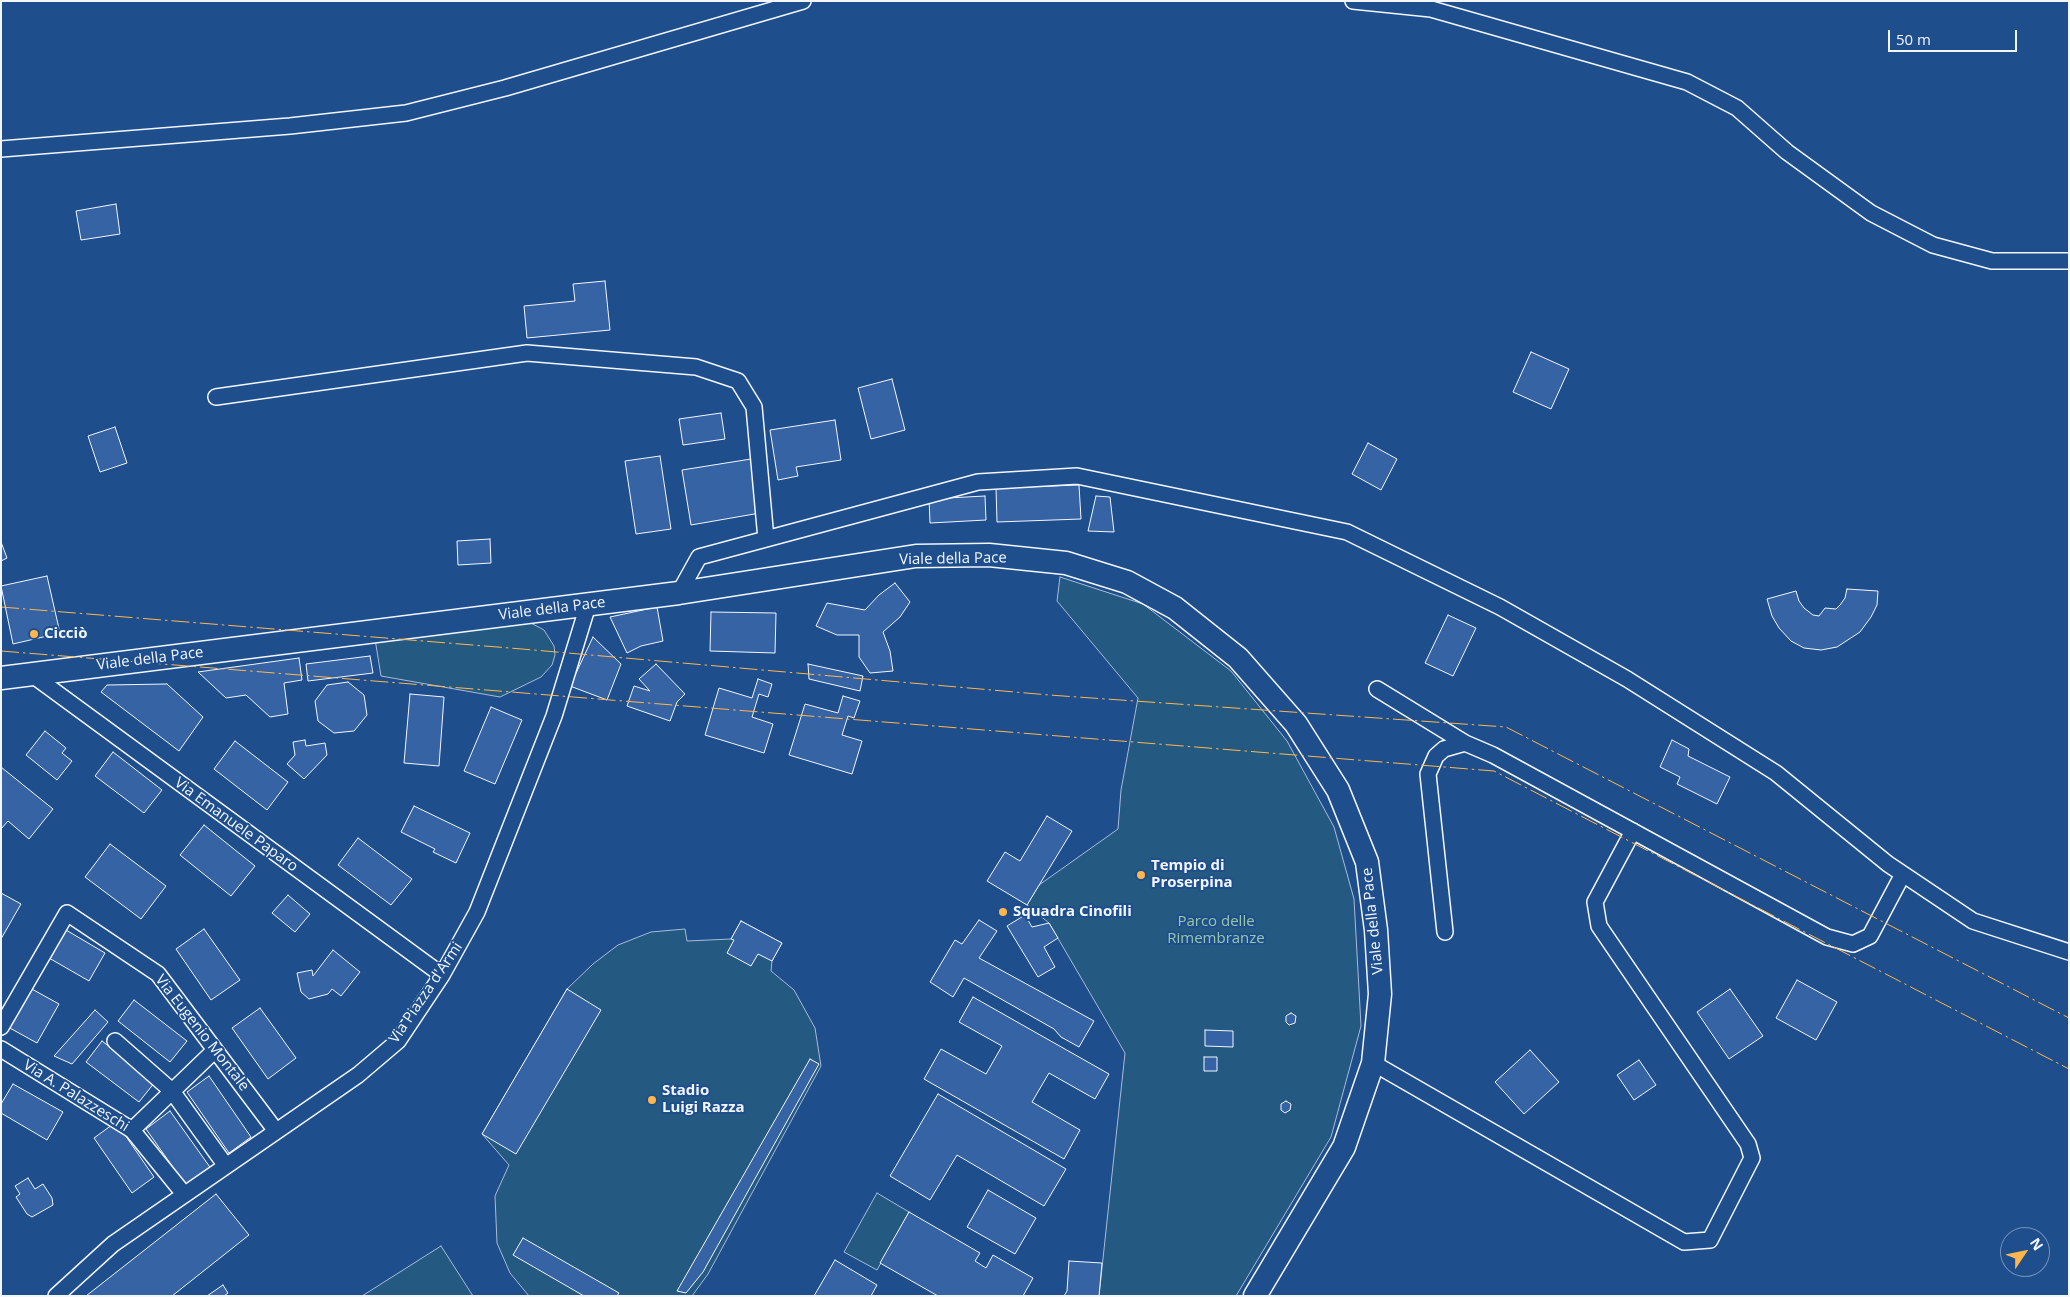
<!DOCTYPE html>
<meta charset="utf-8">
<style>
body{margin:0}
#map{position:relative;width:2070px;height:1297px;overflow:hidden;background:#1f4e8c;font-family:"Open Sans",sans-serif}
canvas{display:block}
.frame{position:absolute;inset:0;border:2px solid #f2f6ff;pointer-events:none}
.north{position:absolute;left:2000px;top:1227px;width:50px;height:50px;box-sizing:border-box;background:#1f4e8c;border:1px solid #7391ba;border-radius:50%;rotate:56deg;font-size:14px;font-weight:700;line-height:20px;text-align:center;color:#f2f6ff}
.north::after{content:'';display:block;margin:auto;width:18px;height:22px;background:#ffb74d;clip-path:polygon(50% 0,100% 100%,50% 72%,0 100%)}
.scale{position:absolute;left:1888px;top:30px;width:129px;height:22px;box-sizing:border-box;border:2px solid #f2f6ff;border-top:0;padding-left:6px;font-size:15px;line-height:18px;white-space:nowrap;color:#f2f6ff;-webkit-text-stroke:4px #1f4e8c;paint-order:stroke}
</style>
<div id="map">
<canvas width="2070" height="1297"></canvas>
<div class="frame"></div>
<div class="north">N</div>
<div class="scale">50 m</div>
</div>
<script>
const context = document.querySelector('canvas').getContext('2d');
context.lineJoin = 'round';
function fill(path, color) { context.fillStyle = color; context.fill(path, 'evenodd'); }
const poly = rows => new Path2D(rows.map(r => 'M' + r).join(''));
function trace(path, color, width, dash) { context.strokeStyle = color; context.lineWidth = width; context.lineCap = dash ? 'butt' : 'round'; context.setLineDash(dash || []); context.stroke(path); }
function drawText(font, color, halo, rows, align = 'center') {
  context.font = font + ' "Open Sans",sans-serif'; context.lineWidth = 4; context.setLineDash([]); context.textBaseline = 'middle'; context.strokeStyle = halo; context.fillStyle = color; for (const [text, x, y, turn = 0] of rows) {
    context.save(); context.translate(x, y); context.rotate((+turn || 0) * Math.PI / 180); context.textAlign = isNaN(turn) ? turn : align; if (halo) context.strokeText(text, 0, 0); context.fillText(text, 0, 0); context.restore();
  }
}
const green = poly([
 [1060,577,1143,604,1231,671,1287,741,1334,827,1354,899,1361,1026,1331,1137,1236,1296,1099,1296,1125,1053,1049,923,1027,905,1039,885,1118,829,1121,790,1138,698,1057,601,1060,577],
 [525,620,544,630,554,646,555,655,552,665,541,677,500,697,381,676,375,639,525,620],
 [741,921,782,943,772,961,771,971,794,990,815,1028,821,1066,708,1274,692,1296,529,1296,510,1273,497,1243,495,1196,509,1165,482,1134,567,989,593,964,618,945,651,932,685,929,687,941,731,939,741,921],
 [877,1193,909,1212,877,1270,844,1252,877,1193],
 [441,1246,473,1296,362,1296,441,1246]
]);
fill(green, '#245a82');
trace(green, '#a8bbd7', 1);
const building = poly([
 [116,204,120,234,81,240,76,211,116,204],
 [605,281,610,330,527,338,524,306,575,301,573,284,605,281],
 [1531,352,1569,369,1551,409,1513,392,1531,352],
 [892,379,905,430,871,439,858,388,892,379],
 [721,413,725,439,683,445,679,419,721,413],
 [835,420,841,460,796,467,798,476,778,480,770,430,835,420],
 [115,427,127,463,100,472,88,436,115,427],
 [1368,443,1397,459,1381,490,1352,474,1368,443],
 [660,456,671,529,636,534,625,461,660,456],
 [751,459,760,513,691,525,682,470,751,459],
 [1079,485,1081,519,997,522,996,488,1079,485],
 [985,496,986,520,930,523,929,499,985,496],
 [1096,496,1110,497,1114,532,1088,531,1096,496],
 [490,539,491,563,458,565,457,541,490,539],
 [1,542,7,558,1,561,1,542],
 [47,576,60,633,13,644,1,586,47,576],
 [895,583,910,602,900,617,883,632,890,651,893,671,870,673,859,657,859,635,837,635,816,626,827,603,865,610,879,595,895,583],
 [1847,589,1878,591,1877,605,1871,617,1860,632,1837,647,1821,650,1804,648,1791,641,1779,628,1772,616,1767,599,1796,591,1799,601,1804,608,1813,615,1819,616,1825,608,1836,609,1840,605,1845,598,1847,589],
 [657,607,663,641,641,646,627,653,610,617,657,607],
 [711,612,776,613,775,653,710,651,711,612],
 [1448,615,1476,628,1453,676,1425,663,1448,615],
 [593,637,621,664,607,700,570,686,593,637],
 [370,656,373,673,308,681,306,664,370,656],
 [299,658,302,680,284,683,288,714,270,717,246,695,226,698,198,672,299,658],
 [656,664,685,694,677,702,670,721,627,706,634,686,650,691,639,679,656,664],
 [808,664,863,676,860,691,809,679,808,664],
 [758,679,772,684,768,697,759,694,752,717,773,724,764,753,705,735,719,688,752,698,758,679],
 [348,682,364,695,367,715,354,731,334,733,318,721,315,701,327,685,348,682],
 [167,684,203,717,179,751,101,692,107,685,167,684],
 [410,694,444,697,439,766,404,763,410,694],
 [843,696,860,701,854,718,848,716,842,735,862,741,852,774,789,755,805,704,838,713,843,696],
 [491,707,522,720,495,784,464,771,491,707],
 [45,731,66,748,62,753,72,761,57,780,26,755,45,731],
 [305,740,306,746,325,743,327,755,304,779,287,764,295,755,293,742,305,740],
 [1672,740,1689,749,1688,756,1730,777,1717,804,1677,784,1680,777,1660,767,1672,740],
 [235,741,288,782,267,810,214,769,235,741],
 [113,752,162,790,144,813,95,776,113,752],
 [1,767,53,809,29,839,8,821,1,829,1,767],
 [414,806,470,833,456,863,433,852,435,849,401,832,414,806],
 [1047,816,1072,831,1027,905,987,881,1005,852,1020,861,1047,816],
 [204,825,255,866,231,896,180,855,204,825],
 [358,838,412,879,391,905,338,865,358,838],
 [110,844,166,886,141,919,85,877,110,844],
 [1,893,21,904,1,939,1,893],
 [288,895,310,914,295,932,272,913,288,895],
 [1025,915,1032,927,1049,923,1058,938,1044,947,1055,967,1038,977,1007,926,1025,915],
 [979,920,997,931,979,958,1094,1021,1079,1047,1061,1037,1054,1029,964,978,953,997,930,982,955,940,962,944,979,920],
 [741,921,782,943,772,961,758,954,751,966,727,953,734,940,731,939,741,921],
 [204,929,240,980,211,1000,176,949,204,929],
 [66,930,105,953,89,981,49,958,66,930],
 [333,950,360,972,341,996,332,989,328,994,309,999,301,992,297,973,312,970,313,976,333,950],
 [1797,980,1837,1002,1816,1040,1776,1018,1797,980],
 [30,988,59,1004,37,1043,8,1027,30,988],
 [567,989,601,1010,516,1154,482,1134,567,989],
 [1730,989,1763,1036,1729,1059,1697,1012,1730,989],
 [973,997,1109,1074,1095,1099,1049,1073,1032,1102,1080,1130,1064,1159,924,1079,941,1049,986,1074,1002,1046,959,1022,973,997],
 [134,1000,187,1041,170,1062,118,1021,134,1000],
 [260,1008,296,1058,268,1079,232,1028,260,1008],
 [95,1010,108,1022,72,1064,54,1056,95,1010],
 [1291,1013,1296,1016,1295,1023,1289,1025,1286,1022,1286,1016,1291,1013],
 [1205,1030,1233,1031,1233,1047,1205,1046,1205,1030],
 [102,1041,155,1082,139,1102,86,1062,102,1041],
 [1530,1050,1559,1082,1524,1114,1495,1082,1530,1050],
 [1204,1057,1217,1057,1217,1071,1204,1071,1204,1057],
 [810,1059,819,1064,703,1272,686,1293,677,1291,810,1059],
 [1639,1060,1656,1085,1634,1100,1617,1075,1639,1060],
 [209,1076,251,1137,229,1153,187,1092,209,1076],
 [13,1084,63,1112,47,1140,1,1113,1,1104,13,1084],
 [938,1094,1066,1169,1044,1206,957,1155,930,1200,890,1176,938,1094],
 [1286,1101,1291,1104,1290,1110,1285,1113,1281,1110,1281,1104,1286,1101],
 [170,1111,212,1170,187,1187,146,1129,170,1111],
 [116,1122,154,1177,132,1193,94,1138,116,1122],
 [28,1178,35,1189,43,1184,52,1198,53,1205,32,1217,27,1214,16,1197,20,1194,15,1186,28,1178],
 [988,1190,1036,1218,1015,1254,967,1227,988,1190],
 [216,1194,249,1235,172,1296,86,1296,216,1194],
 [909,1212,980,1253,975,1261,986,1268,993,1255,1033,1278,1023,1296,938,1296,880,1263,909,1212],
 [523,1238,619,1293,617,1296,584,1296,513,1255,523,1238],
 [835,1260,877,1285,871,1296,814,1296,835,1260],
 [1069,1261,1102,1263,1099,1296,1064,1296,1067,1291,1069,1261],
 [223,1285,228,1293,224,1296,207,1296,223,1285]
]);
fill(building, '#3563a3');
trace(building, '#f2f6ff', 1);
const minor = poly([
 [1353,1,1431,9,1687,82,1737,108,1787,152,1871,213,1933,245,1992,261,2069,261],
 [1,149,290,126,406,113,505,88,803,1],
 [216,397,527,353,696,367,738,381,754,407,766,539],
 [679,593,699,557,978,482,1077,476,1347,532,1500,607,1627,679,1776,773,1888,864,1973,921,2069,952],
 [31,674,442,975],
 [1377,689,1465,743],
 [1445,932,1428,774,1436,756,1444,749,1465,743,1493,755,1827,937,1853,944,1870,936,1903,874],
 [1,1027,67,913,158,974,276,1131],
 [115,1041,172,1091,226,1166],
 [1,1049,132,1130,184,1194],
 [1373,1063,1684,1242,1710,1240,1752,1158,1748,1144,1599,926,1595,902,1633,831],
 [132,1130,215,1050],
 [56,1296,113,1244,358,1075,398,1041,442,975,477,912,554,716,588,605]
]);
const secondary = poly([
 [1,678,679,593,916,556,989,555,1066,563,1127,582,1175,608,1238,658,1296,724,1338,790,1367,862,1376,930,1380,994,1373,1063,1344,1147,1255,1296]
]);
trace(minor, '#f2f6ff', 18);
trace(secondary, '#f2f6ff', 25);
trace(minor, '#1f4e8c', 15);
trace(secondary, '#1f4e8c', 22);
trace(poly([
 [1,607,522,649,1049,695,1506,727,2069,1018],
 [1,651,1494,771,2069,1069]
]), '#ffb74d', 1, [18, 4, 2.5, 4]);
for (const [x, y, r, color] of [
 [34,634,5,"#ffb74d"],
 [1141,875,5,"#ffb74d"],
 [1003,912,5,"#ffb74d"],
 [652,1100,5,"#ffb74d"]
]) { const dot = new Path2D(); dot.arc(x, y, r, 0, 2 * Math.PI); context.fillStyle = color; context.fill(dot); trace(dot, '#1f4e8c', 2); }
drawText('15px', '#f2f6ff', '#1f4e8c', [
 ["Viale della Pace",953,559,-1],
 ["Viale della Pace",552,609,-7],
 ["Viale della Pace",150,659,-7],
 ["Via Emanuele Paparo",236,825,36],
 ["Viale della Pace",1373,921,-96],
 ["Via Piazza d'Armi",426,993,-56],
 ["Via Eugenio Montale",202,1033,52],
 ["Via A. Palazzeschi",76,1096,32]
]);
drawText('bold 15px', '#f2f6ff', '#1f4e8c', [
 ["Cicciò",44,634],
 ["Tempio di",1151,866],
 ["Proserpina",1151,883],
 ["Squadra Cinofili",1013,912],
 ["Stadio",662,1091],
 ["Luigi Razza",662,1108]
], 'left');
drawText('15px', '#97c8a6', '#1f4e8c', [
 ["Parco delle",1216,922],
 ["Rimembranze",1216,939]
]);
</script>
